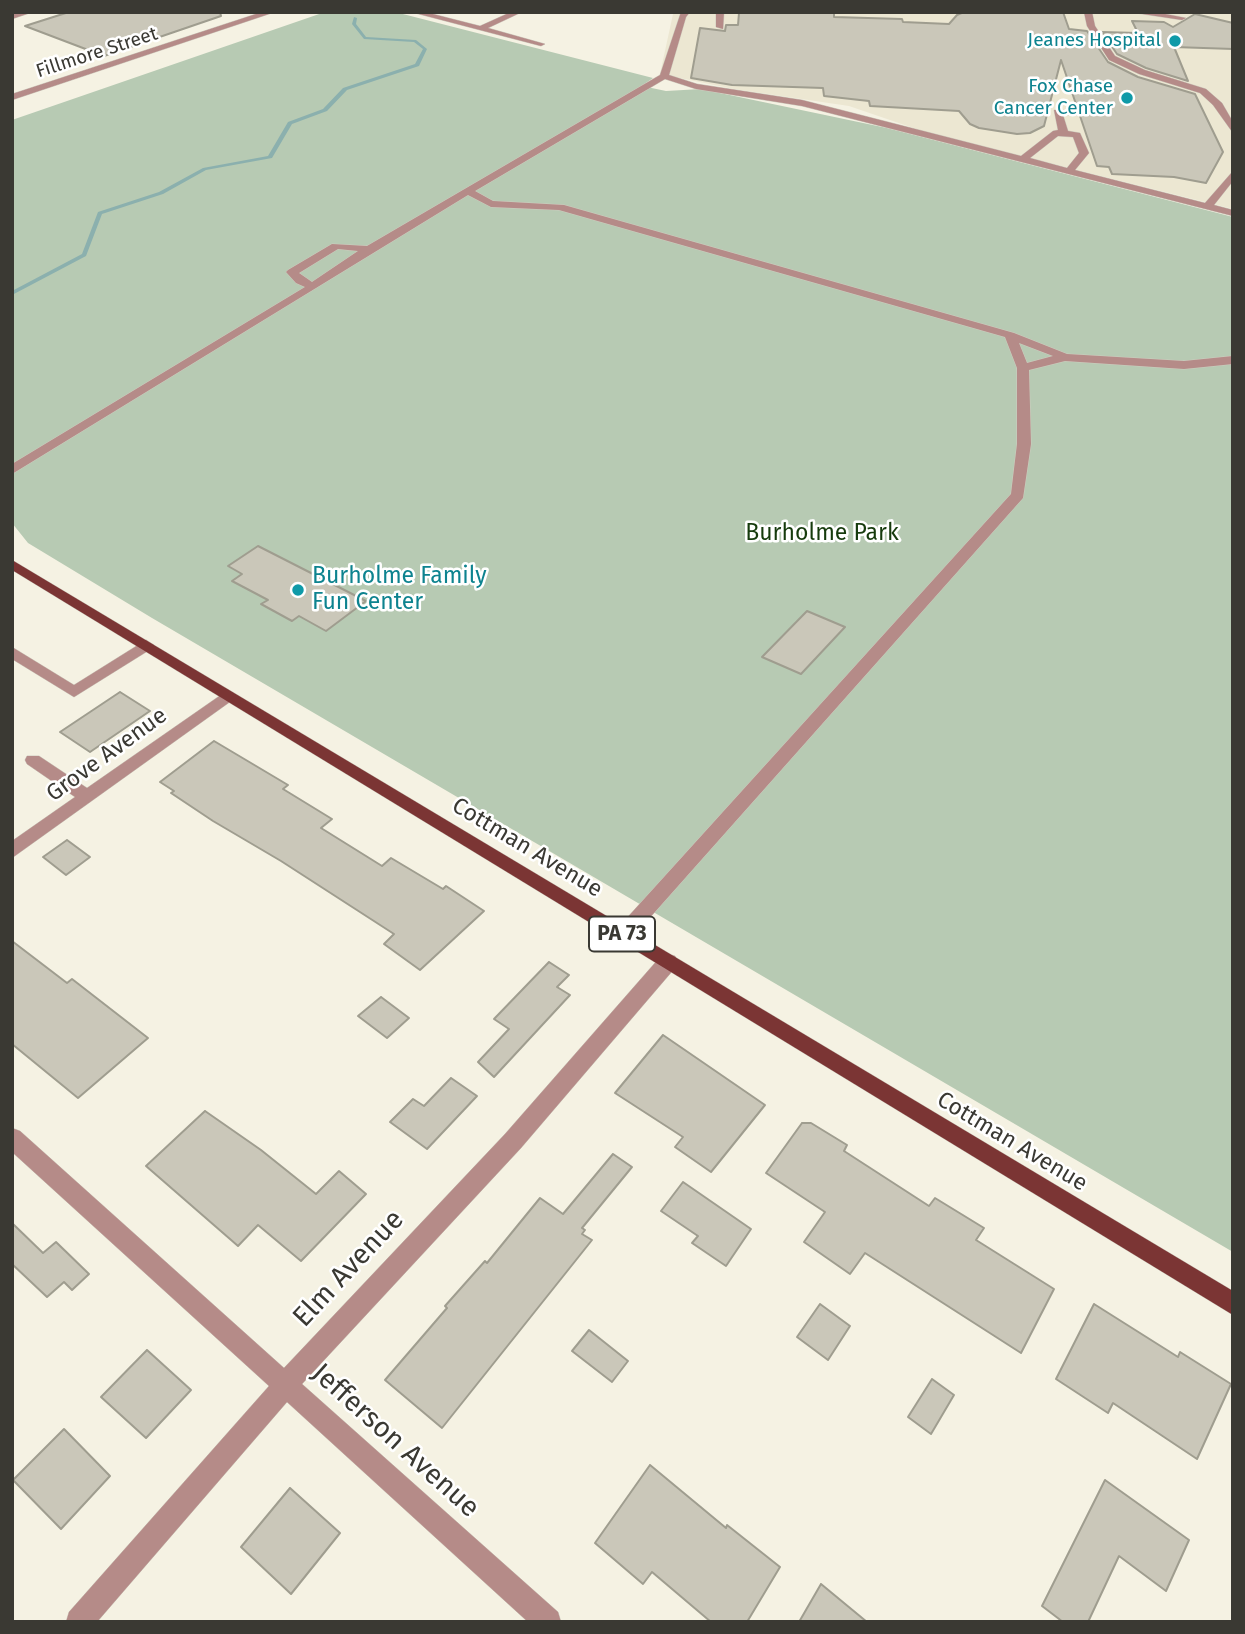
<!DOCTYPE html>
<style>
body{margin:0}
#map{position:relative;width:1245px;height:1634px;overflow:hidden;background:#f5f2e3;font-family:"Fira Sans",sans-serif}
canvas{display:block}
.frame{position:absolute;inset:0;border:14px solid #3a3933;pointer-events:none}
</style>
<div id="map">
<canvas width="1245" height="1634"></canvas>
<div class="frame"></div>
</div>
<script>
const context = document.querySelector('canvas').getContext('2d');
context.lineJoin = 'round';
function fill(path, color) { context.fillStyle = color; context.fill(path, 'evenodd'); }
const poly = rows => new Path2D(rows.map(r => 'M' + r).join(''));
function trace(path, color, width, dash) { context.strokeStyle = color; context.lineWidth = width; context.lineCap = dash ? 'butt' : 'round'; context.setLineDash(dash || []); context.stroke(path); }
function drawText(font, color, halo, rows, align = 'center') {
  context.font = font + ' "Fira Sans",sans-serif'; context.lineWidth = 5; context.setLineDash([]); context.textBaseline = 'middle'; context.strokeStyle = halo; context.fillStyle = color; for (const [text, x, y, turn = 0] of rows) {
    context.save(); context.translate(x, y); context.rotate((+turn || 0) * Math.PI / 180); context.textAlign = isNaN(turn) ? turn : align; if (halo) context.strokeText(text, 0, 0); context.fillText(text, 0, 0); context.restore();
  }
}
fill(poly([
 [677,12,1233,12,1233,209,925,132,849,106,734,89,660,74,673,14]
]), '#ece7d2');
fill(poly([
 [325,12,395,12,653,78,642,86,666,91,701,89,887,128,1233,217,1233,1252,152,618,28,543,12,523,12,120]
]), '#b7cab3');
fill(poly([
 [354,17,357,18,356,24,366,37,416,40,427,49,419,66,347,90,327,111,292,124,272,158,206,170,163,194,102,214,86,256,12,295,12,291,82,254,98,212,159,192,203,168,268,156,288,122,323,109,343,88,415,64,423,49,414,42,364,39,352,24,354,17]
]), '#8bb0ae');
const building = poly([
 [69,12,220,12,221,16,104,56,25,26,69,12],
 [771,12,834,12,834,17,902,19,903,22,949,24,957,15,964,12,1063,12,1069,29,1087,31,1108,62,1138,77,1195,94,1223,152,1206,183,1174,177,1112,174,1109,167,1097,166,1061,60,1044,126,1030,133,1017,134,979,128,970,124,959,111,870,106,869,101,824,96,823,88,732,85,691,78,700,28,725,31,726,25,738,25,739,13,771,12],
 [1195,14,1233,23,1233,49,1174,47,1188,81,1146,68,1117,54,1102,32,1138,33,1132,21,1164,22,1173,27,1195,14],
 [258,546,366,601,326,631,299,616,292,621,261,604,268,600,232,581,242,574,228,566,258,546],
 [807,611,845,627,801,674,762,657,807,611],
 [120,692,150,711,90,752,60,732,120,692],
 [214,741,288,785,283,789,332,819,321,828,382,866,391,858,443,889,446,886,484,911,420,970,384,944,394,934,281,861,213,821,171,793,174,791,160,782,214,741],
 [67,840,90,857,66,875,43,857,67,840],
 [12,941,67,983,72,979,148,1038,78,1098,12,1044,12,941],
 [549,962,569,975,557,987,570,995,494,1077,478,1062,509,1029,494,1019,549,962],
 [381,997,409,1018,387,1038,358,1016,381,997],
 [663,1035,765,1105,711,1172,675,1147,683,1137,615,1093,663,1035],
 [451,1078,477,1096,427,1149,390,1122,413,1099,424,1106,451,1078],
 [205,1111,261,1150,316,1194,339,1171,366,1194,301,1261,258,1225,238,1246,146,1166,205,1111],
 [802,1123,811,1123,847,1145,844,1151,929,1206,935,1198,984,1228,976,1240,1054,1289,1021,1353,865,1253,850,1274,804,1242,825,1212,766,1173,802,1123],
 [613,1154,632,1167,582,1228,585,1230,582,1234,592,1240,442,1428,385,1380,447,1308,445,1306,485,1261,487,1263,540,1198,563,1214,613,1154],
 [683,1182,751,1229,726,1266,692,1243,698,1236,661,1211,683,1182],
 [12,1223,43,1253,56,1242,89,1274,72,1290,64,1282,47,1297,12,1264,12,1223],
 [820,1304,850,1326,828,1360,797,1337,820,1304],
 [1094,1304,1178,1357,1180,1352,1231,1384,1197,1459,1113,1403,1108,1413,1056,1379,1094,1304],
 [589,1330,628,1361,612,1382,572,1351,589,1330],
 [147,1350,191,1390,146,1438,101,1397,147,1350],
 [932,1379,954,1395,931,1434,908,1417,932,1379],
 [64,1429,110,1476,61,1529,13,1480,64,1429],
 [650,1465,726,1528,727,1525,780,1567,747,1622,711,1622,652,1572,643,1584,595,1543,650,1465],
 [1105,1480,1189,1540,1166,1591,1119,1556,1088,1622,1063,1622,1042,1606,1105,1480],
 [290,1488,340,1533,291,1594,241,1547,290,1488],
 [821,1584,867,1622,799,1622,821,1584]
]);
fill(building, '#cac7b9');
trace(building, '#9f9d8f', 2);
const minor = poly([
 [20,12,33,12,12,19,12,14,20,12],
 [262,12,275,12,12,100,12,94,262,12],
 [411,12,425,12,480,26,511,12,522,12,488,28,545,44,541,46,411,12],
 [681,12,690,12,686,17,669,75,697,84,802,100,1021,156,1053,131,1058,130,1054,110,1077,111,1077,115,1063,115,1068,131,1080,133,1089,153,1075,170,1205,203,1233,171,1233,181,1214,205,1233,210,1233,216,802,106,696,89,665,79,475,191,493,201,564,205,1014,333,1067,354,1184,361,1233,356,1233,364,1184,369,1065,361,1029,370,1031,444,1023,498,630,940,623,943,616,940,614,935,616,930,1011,494,1017,444,1017,368,1005,337,559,210,491,207,468,195,12,474,12,464,305,287,296,283,286,272,288,270,332,244,367,246,660,75,681,12],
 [1058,136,1073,137,1079,153,1067,168,1030,158,1058,136],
 [338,249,358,251,312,282,299,273,338,249],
 [1019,343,1053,356,1027,363,1019,343],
 [716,12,724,12,723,29,716,27,716,12],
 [1084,12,1092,12,1095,26,1115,56,1145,70,1206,89,1222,103,1233,122,1233,133,1213,105,1200,93,1139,74,1109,60,1087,26,1084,12],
 [1129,12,1155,12,1186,18,1182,20,1129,12],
 [146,640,154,645,151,649,74,697,12,659,12,647,74,685,146,640],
 [228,690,236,695,234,699,12,858,12,841,75,797,27,764,25,760,27,756,39,756,87,788,228,690],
 [668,954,675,956,678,962,675,968,521,1148,302,1384,558,1612,561,1622,528,1622,287,1402,97,1622,66,1622,69,1612,269,1386,12,1152,12,1128,20,1131,284,1368,505,1134,661,956,668,954]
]);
const major = poly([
 [12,560,1233,1291,1233,1315,12,570,12,560]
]);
trace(minor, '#d0cdc0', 1);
trace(major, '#d0cdc0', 1);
fill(minor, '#b58b88');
fill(major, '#7b3534');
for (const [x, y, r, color] of [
 [1175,41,7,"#0f9aa8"],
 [1127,98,7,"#0f9aa8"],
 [298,590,7,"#0f9aa8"]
]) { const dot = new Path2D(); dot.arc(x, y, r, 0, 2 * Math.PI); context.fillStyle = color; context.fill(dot); trace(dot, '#fff', 2.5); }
drawText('19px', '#0d838f', '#fff', [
 ["Jeanes Hospital",1161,41],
 ["Fox Chase",1113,87],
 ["Cancer Center",1113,109]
], 'right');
drawText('19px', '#3a3933', '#fff', [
 ["Fillmore Street",97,53,-18]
]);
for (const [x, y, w] of [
 [622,934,66]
]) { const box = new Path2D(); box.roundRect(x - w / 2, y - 17.5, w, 35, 5); context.fillStyle = '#fff'; context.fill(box); trace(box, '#3a3933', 2); }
drawText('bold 21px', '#3a3933', null, [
 ["PA 73",622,934]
]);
drawText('23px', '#163b0d', '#fff', [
 ["Burholme Park",822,534]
]);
drawText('23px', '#0d838f', '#fff', [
 ["Burholme Family",312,577],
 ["Fun Center",312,603]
], 'left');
drawText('23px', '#3a3933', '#fff', [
 ["Grove Avenue",107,755,-36],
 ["Cottman Avenue",527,848,31],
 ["Cottman Avenue",1012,1142,31]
]);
drawText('28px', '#3a3933', '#fff', [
 ["Elm Avenue",349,1269,-47],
 ["Jefferson Avenue",395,1441,42]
]);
</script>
